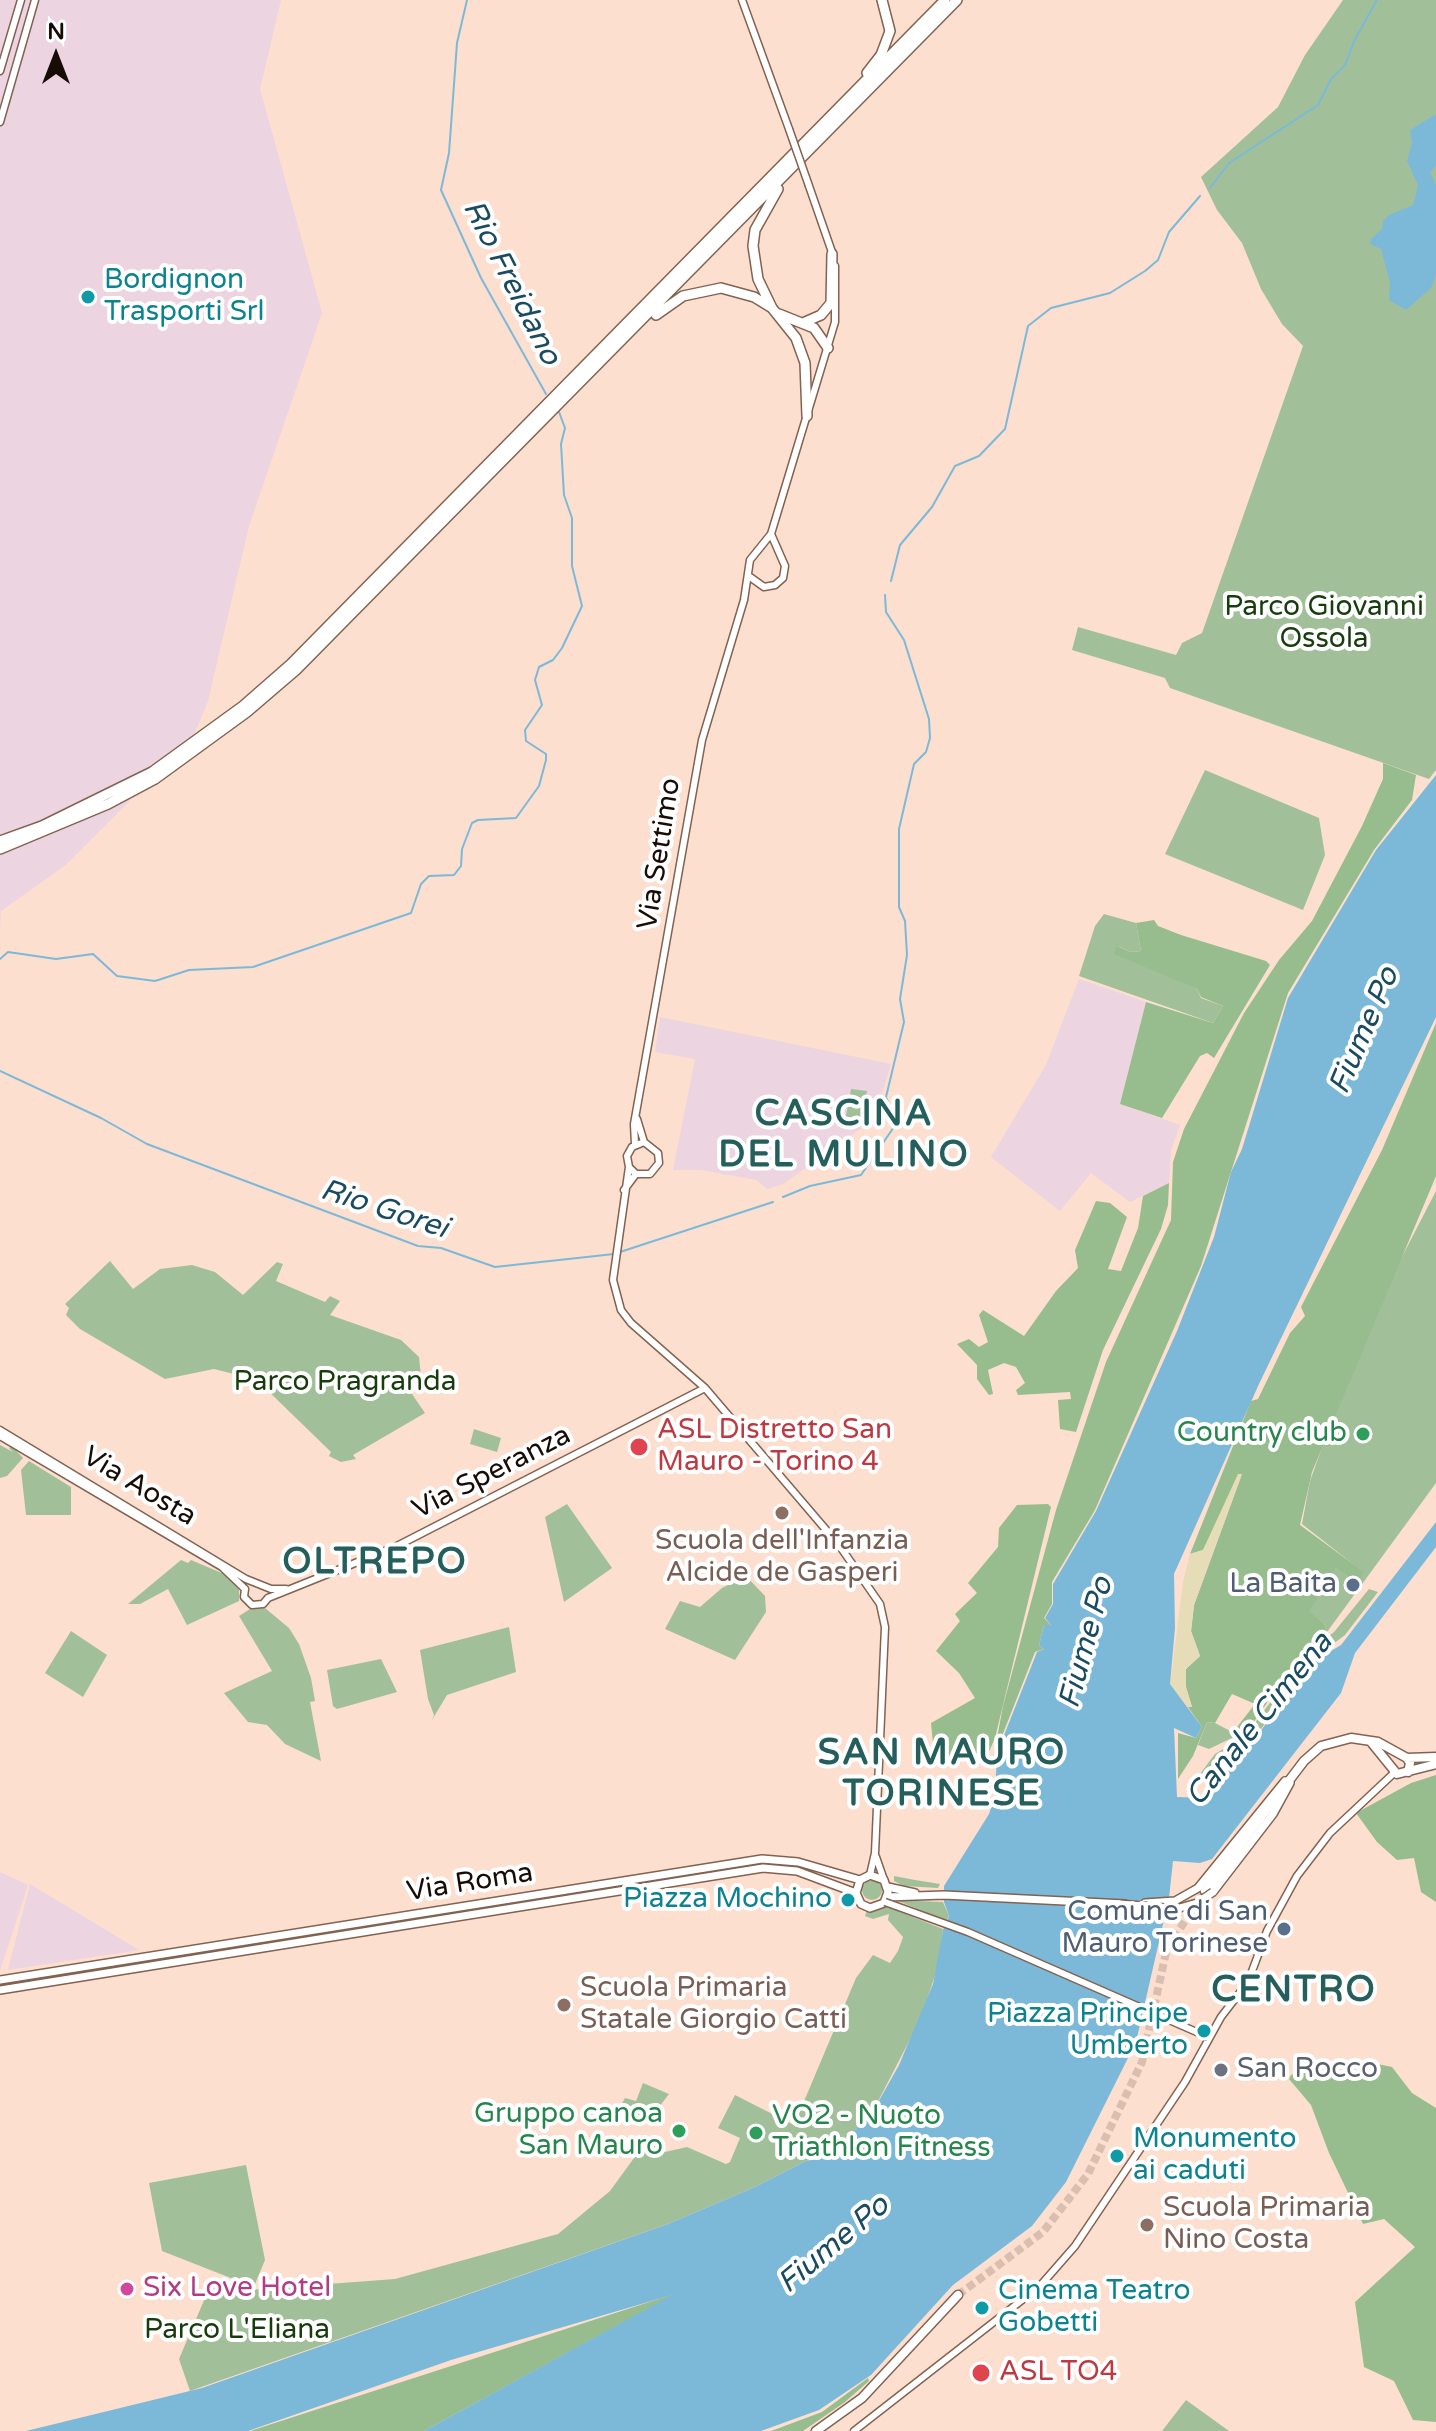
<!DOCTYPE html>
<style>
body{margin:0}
#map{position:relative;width:1436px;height:2431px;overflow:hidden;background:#fcdfcf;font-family:"Varela Round",sans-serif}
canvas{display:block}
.north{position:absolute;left:16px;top:16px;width:80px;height:80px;-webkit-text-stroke:6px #fff;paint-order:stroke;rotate:0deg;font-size:22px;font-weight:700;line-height:32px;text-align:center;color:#180c06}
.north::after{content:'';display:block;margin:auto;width:28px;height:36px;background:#180c06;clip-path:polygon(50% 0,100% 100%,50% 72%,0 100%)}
</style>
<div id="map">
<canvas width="1436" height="2431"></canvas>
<div class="north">N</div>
</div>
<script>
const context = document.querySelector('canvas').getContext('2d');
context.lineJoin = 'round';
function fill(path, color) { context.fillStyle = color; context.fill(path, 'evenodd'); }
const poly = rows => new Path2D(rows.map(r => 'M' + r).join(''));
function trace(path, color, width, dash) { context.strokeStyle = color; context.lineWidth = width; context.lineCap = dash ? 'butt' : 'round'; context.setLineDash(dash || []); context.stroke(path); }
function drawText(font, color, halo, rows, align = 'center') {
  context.font = font + ' "Varela Round",sans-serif'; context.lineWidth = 8; context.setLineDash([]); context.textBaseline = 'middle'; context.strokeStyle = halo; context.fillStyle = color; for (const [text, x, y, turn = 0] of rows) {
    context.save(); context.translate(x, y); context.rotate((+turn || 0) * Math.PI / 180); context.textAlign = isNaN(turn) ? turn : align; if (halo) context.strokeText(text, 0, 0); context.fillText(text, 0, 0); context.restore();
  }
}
fill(poly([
 [0,0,281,0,260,89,322,313,249,526,208,701,193,737,67,864,1,911,0,930],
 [1079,979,1146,1002,1120,1104,1180,1125,1171,1150,1169,1183,1130,1202,1091,1173,1060,1211,991,1157,1046,1065],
 [660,1017,891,1064,882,1093,881,1114,783,1184,767,1189,757,1180,701,1170,673,1170,695,1059,655,1052],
 [0,1872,28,1885,0,1971],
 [30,1884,139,1950,8,1970]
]), '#ecd4e0');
fill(poly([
 [1343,0,1436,0,1436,770,1429,779,1170,688,1165,678,1072,650,1078,627,1176,655,1182,643,1202,633,1303,346,1282,324,1261,289,1242,243,1217,210,1201,177,1278,107,1305,55],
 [1205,770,1319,818,1325,855,1303,910,1165,854],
 [1104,914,1136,923,1141,951,1131,952,1117,946,1197,989,1201,998,1223,1006,1213,1023,1079,976,1095,926],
 [851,1089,867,1091,862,1124,845,1121],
 [1436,1191,1436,1483,1327,1632,1324,1623,1308,1611,1325,1582,1336,1568,1363,1572,1302,1524,1310,1481,1343,1389,1392,1276],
 [110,1261,133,1289,160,1269,192,1265,215,1272,243,1295,277,1262,283,1264,276,1281,325,1302,330,1296,340,1301,330,1315,401,1340,419,1357,421,1376,405,1384,425,1413,353,1455,356,1459,341,1462,329,1456,331,1452,262,1385,258,1388,238,1375,214,1369,165,1379,80,1329,66,1315,69,1308,65,1304],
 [474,1429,501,1438,497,1452,470,1444],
 [0,1445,13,1452,9,1448,12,1446,23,1458,7,1476,0,1478],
 [29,1461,71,1487,71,1515,26,1515,21,1470],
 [567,1504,612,1568,564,1602,545,1517],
 [181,1560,188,1563,191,1560,224,1574,239,1589,239,1601,187,1625,168,1589,140,1604,128,1604],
 [746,1576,765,1596,766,1612,735,1660,665,1629,680,1601,700,1607,722,1588],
 [1369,1589,1378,1592,1345,1635,1317,1656,1234,1764,1230,1763,1227,1767,1231,1769,1216,1788,1209,1789,1210,1783,1308,1652,1334,1632],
 [265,1608,289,1628,299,1644,311,1678,315,1701,310,1702,321,1761,285,1744,267,1725,248,1722,224,1693,272,1671,239,1616,250,1609],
 [509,1627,516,1672,447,1695,432,1720,434,1715,428,1699,420,1650],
 [71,1631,107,1655,83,1697,45,1673],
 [381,1659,397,1692,337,1709,333,1706,327,1670],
 [1207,1722,1215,1723,1238,1735,1209,1749,1198,1745],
 [1241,1738,1214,1773,1200,1774,1215,1754],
 [894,1876,915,1880,940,1884,938,1888,904,1886,894,1881],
 '862 1890a10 10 0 1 1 20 0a10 10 0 1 1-20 0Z',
 [896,1900,943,1902,949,1916,946,1921],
 [885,1906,943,1929,939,1963,921,2018,871,2115,824,2158,806,2161,755,2187,668,2224,190,2391,179,2359,214,2277,247,2290,395,2279,558,2234,610,2191,642,2147,651,2144,665,2152,687,2147,726,2164,730,2162,740,2138,718,2128,735,2095,794,2125,856,1978,873,1955,890,1963,898,1951,903,1937,888,1920,889,1914,873,1919,865,1916,867,1910],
 [643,2083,669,2094,653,2115,643,2121,632,2122,614,2117,625,2098,636,2101],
 [246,2165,265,2260,255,2284,246,2284,162,2251,149,2183],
 [1186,2400,1211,2418,1229,2431,1162,2431]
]), '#a1c09a');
fill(poly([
 [1383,763,1416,775,1412,800,1374,850,1288,993,1201,1266,1095,1510,1052,1582,1052,1604,1044,1618,1051,1625,1044,1625,1039,1645,1044,1649,1035,1652,993,1759,1003,1706,1056,1510,1106,1362,1171,1220,1173,1162,1184,1129,1244,1013,1279,960,1312,921,1362,826,1383,779],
 [1154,920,1158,926,1181,935,1266,961,1270,965,1214,1058,1207,1053,1200,1056,1162,1118,1120,1104,1146,1002,1213,1023,1223,1006,1201,997,1197,989,1114,954,1116,946,1131,952,1141,951,1136,923],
 [1436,1023,1436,1176,1312,1472,1300,1525,1364,1572,1358,1582,1336,1568,1309,1611,1324,1623,1327,1632,1304,1649,1251,1726,1238,1735,1237,1727,1255,1704,1232,1694,1215,1723,1207,1722,1193,1756,1178,1779,1178,1733,1196,1738,1202,1727,1188,1707,1192,1707,1186,1687,1186,1669,1200,1656,1191,1631,1194,1605,1242,1474,1203,1550,1190,1554,1251,1401,1258,1399,1290,1333,1305,1316,1301,1307,1382,1150],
 [1169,1183,1168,1205,1161,1229,1103,1350,1076,1432,1060,1429,1058,1400,1071,1399,1070,1392,1018,1395,1016,1390,1025,1383,1016,1367,1004,1363,988,1370,993,1394,989,1395,977,1379,977,1365,957,1344,969,1339,979,1347,988,1342,979,1315,983,1310,1024,1336,1056,1291,1078,1268,1075,1250,1096,1201,1110,1203,1127,1217,1108,1269,1121,1271,1138,1228,1143,1196],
 [1048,1504,1051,1507,995,1738,984,1763,934,1754,931,1723,975,1698,959,1673,936,1651,960,1621,955,1614,977,1593,968,1583,998,1547,999,1528,1017,1505],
 [1436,1775,1436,1902,1421,1892,1414,1858,1397,1860,1377,1842,1356,1813,1411,1783],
 [1373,2063,1392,2067,1412,2093,1436,2108,1436,2422,1413,2420,1394,2381,1364,2367,1355,2302,1415,2247,1384,2219,1363,2224,1329,2153,1311,2105,1289,2079,1291,2075,1311,2070,1374,2074],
 [677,2293,424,2431,250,2431],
 [868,2378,869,2381,845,2402,803,2431,771,2431,822,2412]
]), '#97bd8e');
fill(poly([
 [1238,1474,1242,1474,1194,1605,1191,1631,1200,1656,1186,1669,1186,1687,1192,1707,1188,1707,1170,1685,1183,1582,1190,1554,1203,1550]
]), '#e6dcb7');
fill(poly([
 [1436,114,1436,166,1430,172,1436,185,1436,275,1431,288,1406,310,1389,300,1390,283,1381,249,1370,244,1371,239,1382,229,1383,221,1389,215,1413,205,1418,185,1407,161,1412,143,1410,130],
 [1436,775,1436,1017,1259,1384,1174,1574,1175,1628,1170,1684,1202,1727,1196,1738,1174,1728,1177,1797,1208,1798,1316,1660,1341,1645,1436,1522,1436,1547,1355,1653,1341,1693,1212,1859,1200,1863,1173,1861,1169,1898,1136,2042,1066,2182,1032,2226,953,2285,871,2375,819,2410,761,2431,424,2431,672,2295,451,2360,248,2431,26,2431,202,2388,668,2224,755,2187,806,2161,824,2158,871,2115,899,2065,933,1984,943,1930,949,1916,944,1902,944,1886,989,1814,995,1796,997,1753,1037,1652,1044,1649,1039,1645,1044,1625,1051,1625,1045,1618,1053,1604,1053,1584,1096,1511,1177,1331,1214,1237,1231,1172,1242,1149,1288,998,1376,850]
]), '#7cb9d9');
trace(poly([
 [467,0,457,43,449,153,441,190,481,278,546,394],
 [1210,188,1229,163,1318,105,1331,79,1345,65,1355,39,1377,0],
 [891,581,900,545,932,507,955,466,979,456,1005,429,1028,326,1051,308,1110,293,1145,271,1158,260,1169,232,1200,196],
 [0,959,8,952,56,959,93,954,117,976,155,981,189,970,253,967,411,913,421,884,429,876,454,875,461,866,462,849,472,823,478,820,516,818,539,786,546,760,546,754,526,741,525,730,542,705,535,680,539,667,553,660,562,648,582,606,572,566,572,518,564,495,561,444,565,428,559,412],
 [0,1071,101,1118,147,1144,418,1246,441,1248,495,1267,614,1254],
 [783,1197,810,1186,861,1175,896,1124,886,1097,904,1022,900,999,907,955,905,921,899,907,899,829,914,764,926,752,930,738,929,719,904,640,886,612,885,595],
 [620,1252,773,1202]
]), '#7cb9d9', 2);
trace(poly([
 [958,2295,1043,2232,1088,2174,1142,2062,1167,1948,1205,1891]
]), '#dabfb1', 8, [8, 4]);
const tertiary = poly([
 [742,0,789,129],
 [0,71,21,0],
 [0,122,35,0],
 [809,186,833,255],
 [750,577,764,587,775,585,783,578,785,566,771,534],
 [637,1119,644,1142],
 [635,1144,634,1124,702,740,744,600,750,560,771,534,835,322,835,266],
 [629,1167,636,1174,650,1174,659,1163,658,1153,644,1142,632,1147,627,1156,629,1167,613,1280,621,1310,631,1323,705,1388,839,1545,880,1604,885,1627,875,1853,870,1875],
 [624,1190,636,1174],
 [0,1430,246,1579,271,1589,286,1589],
 [0,1436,222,1567,245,1589],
 [245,1589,244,1597,252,1605,263,1604,268,1598],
 [268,1598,395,1547,705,1388],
 [876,1857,884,1880],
 [854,2431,1040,2286,1075,2246,1185,2082,1221,2017,1248,1982,1267,1931,1297,1876,1330,1833,1394,1773]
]);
const secondary = poly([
 [888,1887,915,1893],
 [1213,1892,1273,1814,1290,1783],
 [887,1897,944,1895,1125,1904],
 [1145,1903,1175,1901,1198,1888,1285,1781],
 [0,1980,762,1859,798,1862,860,1880],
 [0,1990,763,1868,797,1871,856,1893,861,1904,870,1908,884,1903,888,1892,884,1880,870,1875,860,1880,856,1893]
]);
const primary = poly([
 [1371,1742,1397,1774,1436,1764],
 [1407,1758,1436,1757],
 [1205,1891,1304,1761,1321,1746,1351,1738,1378,1742,1407,1758,1410,1763,1408,1772],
 [816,2431,862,2398,958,2295]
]);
const trunk = poly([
 [867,73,881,55,890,31,882,0],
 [772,308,758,279,753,246,755,230,778,189],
 [779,314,814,328,828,348],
 [656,315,683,296,721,288,754,297,772,308,796,338,805,363,807,416],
 [805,322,821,315,831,303,832,254],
 [0,841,42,826,152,772,243,706,291,664,945,0],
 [0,849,108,804,155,779,247,712,296,670,957,0]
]);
trace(tertiary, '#826251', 9);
trace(secondary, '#826251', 10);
trace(primary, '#826251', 11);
trace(trunk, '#826251', 12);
trace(tertiary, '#fff', 6);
trace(secondary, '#fff', 7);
trace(primary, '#fff', 8);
trace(trunk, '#fff', 9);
const tertiaryBridge = poly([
 [789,129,809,186],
 [885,1902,968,1932,1208,2037]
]);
const secondaryBridge = poly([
 [1120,1904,1176,1909,1197,1903,1213,1892]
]);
trace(tertiaryBridge, '#826251', 9, []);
trace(secondaryBridge, '#826251', 10, []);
trace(tertiaryBridge, '#fff', 6);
trace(secondaryBridge, '#fff', 7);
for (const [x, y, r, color] of [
 [88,297,8,"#0f9aa8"],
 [1363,1434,8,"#2e9e5b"],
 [639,1447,10,"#e0444e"],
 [782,1513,8,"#8d6e63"],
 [1353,1585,8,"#5c6f8a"],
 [848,1900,8,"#0f9aa8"],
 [1284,1929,8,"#5c6f8a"],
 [564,2005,8,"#8d6e63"],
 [1204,2031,8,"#0f9aa8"],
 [1221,2070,8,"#6b7280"],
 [679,2131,8,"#2e9e5b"],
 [756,2133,8,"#2e9e5b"],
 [1117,2156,8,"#0f9aa8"],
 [1147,2225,8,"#8d6e63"],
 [127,2289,8,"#d1479c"],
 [982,2308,8,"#0f9aa8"],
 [981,2373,10,"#e0444e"]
]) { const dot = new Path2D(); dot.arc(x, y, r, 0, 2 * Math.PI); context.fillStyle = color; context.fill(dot); trace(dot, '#fff', 3); }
drawText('28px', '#0d838f', '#fff', [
 ["Bordignon",104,281],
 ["Trasporti Srl",104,313],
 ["Piazza Mochino",832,1900,"right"],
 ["Piazza Principe",1188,2015,"right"],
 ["Umberto",1188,2047,"right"],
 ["Monumento",1133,2140],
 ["ai caduti",1133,2172],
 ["Cinema Teatro",998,2292],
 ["Gobetti",998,2324]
], 'left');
drawText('28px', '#173d0d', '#fff', [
 ["Parco Giovanni",1324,608],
 ["Ossola",1324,640],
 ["Parco Pragranda",345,1383],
 ["Parco L'Eliana",237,2331]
]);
drawText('28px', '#180c06', '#fff', [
 ["Via Settimo",660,854,-81],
 ["Via Speranza",492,1473,-27],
 ["Via Aosta",139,1487,31],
 ["Via Roma",470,1883,-9]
]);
drawText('28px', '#be3a42', '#fff', [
 ["ASL Distretto San",657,1431],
 ["Mauro - Torino 4",657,1463],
 ["ASL TO4",999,2373]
], 'left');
drawText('28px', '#27864d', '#fff', [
 ["Country club",1347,1434],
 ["Gruppo canoa",663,2115],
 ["San Mauro",663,2147],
 ["VO2 - Nuoto",772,2117,"left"],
 ["Triathlon Fitness",772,2149,"left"]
], 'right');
drawText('28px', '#785e54', '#fff', [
 ["Scuola dell'Infanzia",782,1542,"center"],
 ["Alcide de Gasperi",782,1574,"center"],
 ["Scuola Primaria",580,1989],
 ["Statale Giorgio Catti",580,2021],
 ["Scuola Primaria",1163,2209],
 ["Nino Costa",1163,2241]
], 'left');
drawText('28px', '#4e5e75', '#fff', [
 ["La Baita",1337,1585],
 ["Comune di San",1268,1913],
 ["Mauro Torinese",1268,1945]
], 'right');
drawText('28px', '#5b616d', '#fff', [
 ["San Rocco",1237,2070]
], 'left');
drawText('28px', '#b23c85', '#fff', [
 ["Six Love Hotel",143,2289]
], 'left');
drawText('italic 30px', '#1a4b62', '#fff', [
 ["Rio Freidano",511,283,63],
 ["Fiume Po",1365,1031,-67],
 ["Rio Gorei",384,1210,18],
 ["Fiume Po",1087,1643,-75],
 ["Canale Cimena",1260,1720,-51],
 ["Fiume Po",834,2245,-40]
]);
context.letterSpacing = '2px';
drawText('bold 36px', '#255f5c', '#fff', [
 ["CASCINA",844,1116],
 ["DEL MULINO",844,1157],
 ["OLTREPO",375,1564],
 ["SAN MAURO",942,1755],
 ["TORINESE",942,1796],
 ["CENTRO",1294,1992]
]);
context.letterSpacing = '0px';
</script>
